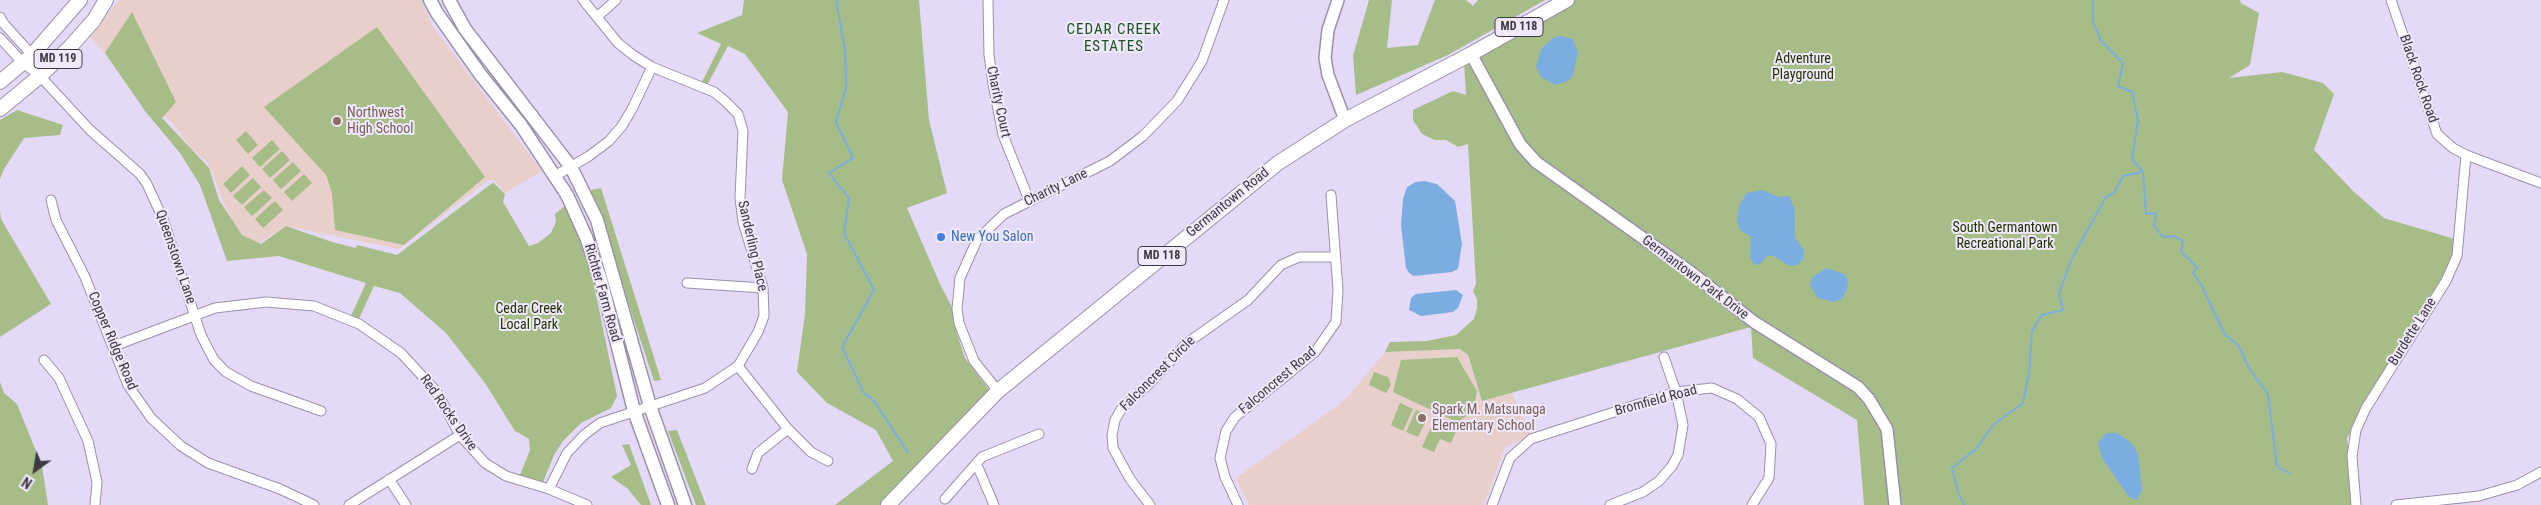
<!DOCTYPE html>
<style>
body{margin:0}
#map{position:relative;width:2541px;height:505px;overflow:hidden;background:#e4daf7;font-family:"Roboto Condensed",sans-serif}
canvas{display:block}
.north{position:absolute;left:10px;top:445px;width:50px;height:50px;-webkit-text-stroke:4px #efe9fb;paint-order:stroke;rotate:212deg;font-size:14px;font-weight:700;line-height:20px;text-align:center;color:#3e3945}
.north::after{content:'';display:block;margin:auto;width:18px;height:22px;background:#3e3945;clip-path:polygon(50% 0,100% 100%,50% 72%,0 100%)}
</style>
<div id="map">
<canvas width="2541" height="505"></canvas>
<div class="north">N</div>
</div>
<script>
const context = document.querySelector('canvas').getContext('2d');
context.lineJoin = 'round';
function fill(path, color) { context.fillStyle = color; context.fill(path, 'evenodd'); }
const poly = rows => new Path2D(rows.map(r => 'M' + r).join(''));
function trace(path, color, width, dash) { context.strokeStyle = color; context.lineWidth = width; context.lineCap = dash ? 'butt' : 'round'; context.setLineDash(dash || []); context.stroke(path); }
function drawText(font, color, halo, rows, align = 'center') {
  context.font = font + ' "Roboto Condensed",sans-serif'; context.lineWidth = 4; context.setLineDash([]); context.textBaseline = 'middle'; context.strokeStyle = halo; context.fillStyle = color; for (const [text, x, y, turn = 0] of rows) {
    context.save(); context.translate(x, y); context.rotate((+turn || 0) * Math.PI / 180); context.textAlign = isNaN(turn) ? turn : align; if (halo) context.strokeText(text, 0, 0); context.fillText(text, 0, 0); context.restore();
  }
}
fill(poly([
 [119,0,421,0,434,28,542,171,505,193,495,181,489,180,399,249,286,226,260,242,240,243,208,163,191,149,174,125,90,37],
 [1460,349,1467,355,1482,401,1512,393,1532,435,1505,447,1484,505,1249,505,1236,478,1344,401,1385,352]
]), '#e9cfcb');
fill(poly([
 [744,0,919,0,929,120,947,193,907,208,940,284,953,309,956,331,965,358,990,391,905,483,881,505,835,505,893,461,876,430,827,403,797,372,805,314,807,254,782,180,788,112,745,54,728,46,705,89,700,86,721,44,697,33,742,15],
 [1369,0,1392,0,1387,48,1418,45,1435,0,1466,0,1473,6,1478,0,1545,0,1448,55,1356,95,1353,56],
 [1553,0,2240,0,2241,3,2259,13,2250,65,2229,78,2282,72,2323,83,2334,94,2314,150,2354,192,2384,218,2458,240,2457,255,2347,438,2354,505,1864,505,1857,420,1753,358,1751,327,1482,401,1468,355,1460,349,1385,352,1390,342,1427,341,1456,335,1474,319,1477,308,1477,299,1473,291,1476,284,1468,144,1458,147,1446,140,1435,140,1422,134,1413,120,1413,110,1453,91,1466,95,1464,63,1550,6],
 [132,12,176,102,162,118,209,168,219,200,242,235,261,244,286,226,332,242,356,248,357,245,397,255,491,184,494,183,505,194,503,202,529,246,538,243,551,233,556,222,555,214,566,205,591,271,617,396,611,408,581,423,563,441,554,455,541,487,518,480,530,450,529,439,515,431,485,383,446,333,400,293,374,286,357,323,349,320,366,283,279,256,227,261,200,185,180,153,145,111,105,53],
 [377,27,485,177,404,245,335,230,332,193,326,175,264,107],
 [17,110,63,125,60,135,24,138,4,169,0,179,0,120],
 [246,131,258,145,248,154,236,140],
 [272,140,280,149,260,167,252,158],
 [282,151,290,160,270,178,262,169],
 [293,162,301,171,281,189,273,180],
 [242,166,250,175,231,193,223,184],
 [304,174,312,183,292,201,284,192],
 [253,178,261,187,242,205,233,196],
 [601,188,661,380,654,381,591,190],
 [264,190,272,198,252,216,244,207],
 [275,201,283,210,263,228,255,219],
 [0,210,1,219,51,304,0,337],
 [1457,357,1477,391,1473,412,1457,422,1393,392,1401,360],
 [1374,372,1388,377,1391,385,1386,393,1369,385],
 [0,382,4,393,17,404,42,466,48,505,0,505],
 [1400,403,1413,409,1403,431,1391,425],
 [1416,410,1428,416,1418,437,1406,432],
 [1435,419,1457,429,1451,443,1440,439,1434,452,1422,447],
 [677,430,706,505,696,505,668,431],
 [629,444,651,505,641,505,627,488,611,477,631,465,622,445]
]), '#a6bd87');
fill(poly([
 [1561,36,1573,39,1578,52,1573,75,1568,81,1555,85,1541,77,1536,66,1542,48,1553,38],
 [1424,181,1437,184,1455,201,1462,244,1458,269,1452,272,1414,276,1409,273,1406,268,1401,225,1403,199,1407,187,1416,182],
 [1763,190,1778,197,1789,196,1795,210,1795,238,1804,250,1803,259,1798,265,1790,266,1774,256,1767,256,1759,265,1754,264,1750,258,1751,237,1740,230,1737,221,1739,206,1747,193],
 [1826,268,1844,274,1848,280,1847,289,1842,299,1834,302,1818,298,1810,286,1812,278],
 [1456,290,1463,295,1458,308,1453,312,1421,316,1409,310,1411,298,1416,294],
 [2107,433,2116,433,2125,438,2134,446,2138,455,2142,490,2137,500,2129,497,2102,458,2098,442]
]), '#7bade2');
trace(poly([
 [836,0,845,49,846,88,836,122,853,158,829,173,849,198,844,233,874,290,842,347,864,393,875,402,908,453],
 [2093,0,2093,21,2101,41,2123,63,2118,86,2132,92,2138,120,2132,159,2143,172,2146,214,2156,213,2154,225,2163,237,2173,236,2183,241,2181,252,2197,267,2193,273,2202,286,2225,335,2238,345,2249,368,2268,394,2277,466,2289,473],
 [1965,505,1959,495,1952,468,1976,449,1993,425,2023,403,2029,373,2032,331,2042,315,2063,310,2059,293,2072,258,2106,197,2114,193,2123,176,2142,172]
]), '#7bade2', 2);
const minor = poly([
 [988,0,989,55,993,84,1003,135,1029,200],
 [2391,0,2437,134,2453,148,2466,155,2541,183],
 [0,17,4,24,32,55,40,76],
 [597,17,616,0],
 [0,38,23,63,40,76,90,130,140,174,147,184,163,219,201,335,214,360,226,372,251,386,321,411],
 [555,176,589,156,609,141,622,126,632,109,652,67],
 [51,200,56,220,85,277,128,385,151,418,181,446,208,463,280,489,314,505],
 [687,283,763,288],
 [114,346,215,308,266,302,314,306,359,324,401,353,436,391,460,435,485,463,506,476,549,489,587,505],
 [44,360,59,378,88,441,97,482,95,505],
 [738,366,788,429,811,452,828,461],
 [998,391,974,361,959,323,957,309,960,278,977,240,1004,214,1110,161,1143,136,1177,101,1202,61,1224,0],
 [977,465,994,505],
 [752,469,758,453,788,429],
 [389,479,406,505],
 [549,489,567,453,584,435,600,423,705,388,738,366,758,332,764,316,763,288,743,222,740,198,743,131,738,114,725,101,714,92,652,67,633,55,618,43,583,0],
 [945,499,982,457,1039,434],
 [349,505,460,435],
 [1150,505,1130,479,1113,448,1112,435,1115,420,1122,408,1148,385,1187,343,1248,300,1281,265,1299,257,1334,257],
 [1238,505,1225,477,1220,458,1226,431,1235,417,1315,352,1336,322,1338,290,1331,195],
 [1492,505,1510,458,1531,439,1676,392,1712,388,1737,399,1759,417,1771,444,1769,478,1752,505],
 [1610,505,1643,492,1659,481,1672,466,1678,455,1683,425,1676,392,1664,357],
 [2356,505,2352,456,2356,430,2366,408,2446,281,2457,256,2466,155],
 [2396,505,2479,496,2517,485,2541,472]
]);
const tertiary = poly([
 [1338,0,1328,30,1325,58,1328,75,1345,120],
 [1471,54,1520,144,1536,162,1692,273,1754,322,1858,387,1869,399,1887,429,1895,505]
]);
const secondary = poly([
 [430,0,437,13,480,74,521,125,567,195,586,237,601,280,634,411,668,505],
 [449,0,465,29,571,167,597,220,650,406,685,505]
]);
const primary = poly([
 [0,82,32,55,80,0],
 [0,109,40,76,71,46,94,20,106,0],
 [888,505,998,391,1278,163,1345,120,1471,54,1567,0]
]);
trace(minor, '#9a90ab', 11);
trace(tertiary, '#9a90ab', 14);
trace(secondary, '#9a90ab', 15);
trace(primary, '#9a90ab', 16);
trace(minor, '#fff', 9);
trace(tertiary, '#fff', 11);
trace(secondary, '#fff', 12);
trace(primary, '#fff', 14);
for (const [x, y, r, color] of [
 [337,121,5,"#8d6e63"],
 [941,237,5,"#3f7fe0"],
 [1422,418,5,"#8d6e63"]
]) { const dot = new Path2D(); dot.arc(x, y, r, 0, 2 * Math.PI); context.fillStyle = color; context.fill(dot); trace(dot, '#efe9fb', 2); }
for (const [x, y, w] of [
 [1519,27,48],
 [58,59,48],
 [1162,256,48]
]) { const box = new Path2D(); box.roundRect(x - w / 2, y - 9.5, w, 19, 4); context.fillStyle = '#efe9fb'; context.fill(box); trace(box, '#3e3945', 1); }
drawText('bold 12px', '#3e3945', null, [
 ["MD 118",1519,27],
 ["MD 119",58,59],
 ["MD 118",1162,256]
]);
drawText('14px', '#203100', '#efe9fb', [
 ["Adventure",1803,59],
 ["Playground",1803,75],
 ["South Germantown",2005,228],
 ["Recreational Park",2005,244],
 ["Cedar Creek",529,309],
 ["Local Park",529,325]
]);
drawText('14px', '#3e3945', '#efe9fb', [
 ["Black Rock Road",2418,79,71],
 ["Charity Court",998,102,78],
 ["Charity Lane",1056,188,-26],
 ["Germantown Road",1228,203,-39],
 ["Sanderling Place",752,246,77],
 ["Queenstown Lane",175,257,71],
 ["Germantown Park Drive",1695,278,37],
 ["Richter Farm Road",602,293,74],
 ["Burdette Lane",2413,332,-58],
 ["Copper Ridge Road",112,341,67],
 ["Falconcrest Circle",1158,374,-45],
 ["Falconcrest Road",1278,381,-40],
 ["Bromfield Road",1656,401,-15],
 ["Red Rocks Drive",448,413,55]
]);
drawText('14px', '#785e54', '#efe9fb', [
 ["Northwest",347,113],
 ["High School",347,129],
 ["Spark M. Matsunaga",1432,410],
 ["Elementary School",1432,426]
], 'left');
drawText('14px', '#366cbe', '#efe9fb', [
 ["New You Salon",951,237]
], 'left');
context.letterSpacing = '1px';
drawText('15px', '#1b511d', '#efe9fb', [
 ["CEDAR CREEK",1114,30],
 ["ESTATES",1114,47]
]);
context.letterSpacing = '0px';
</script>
